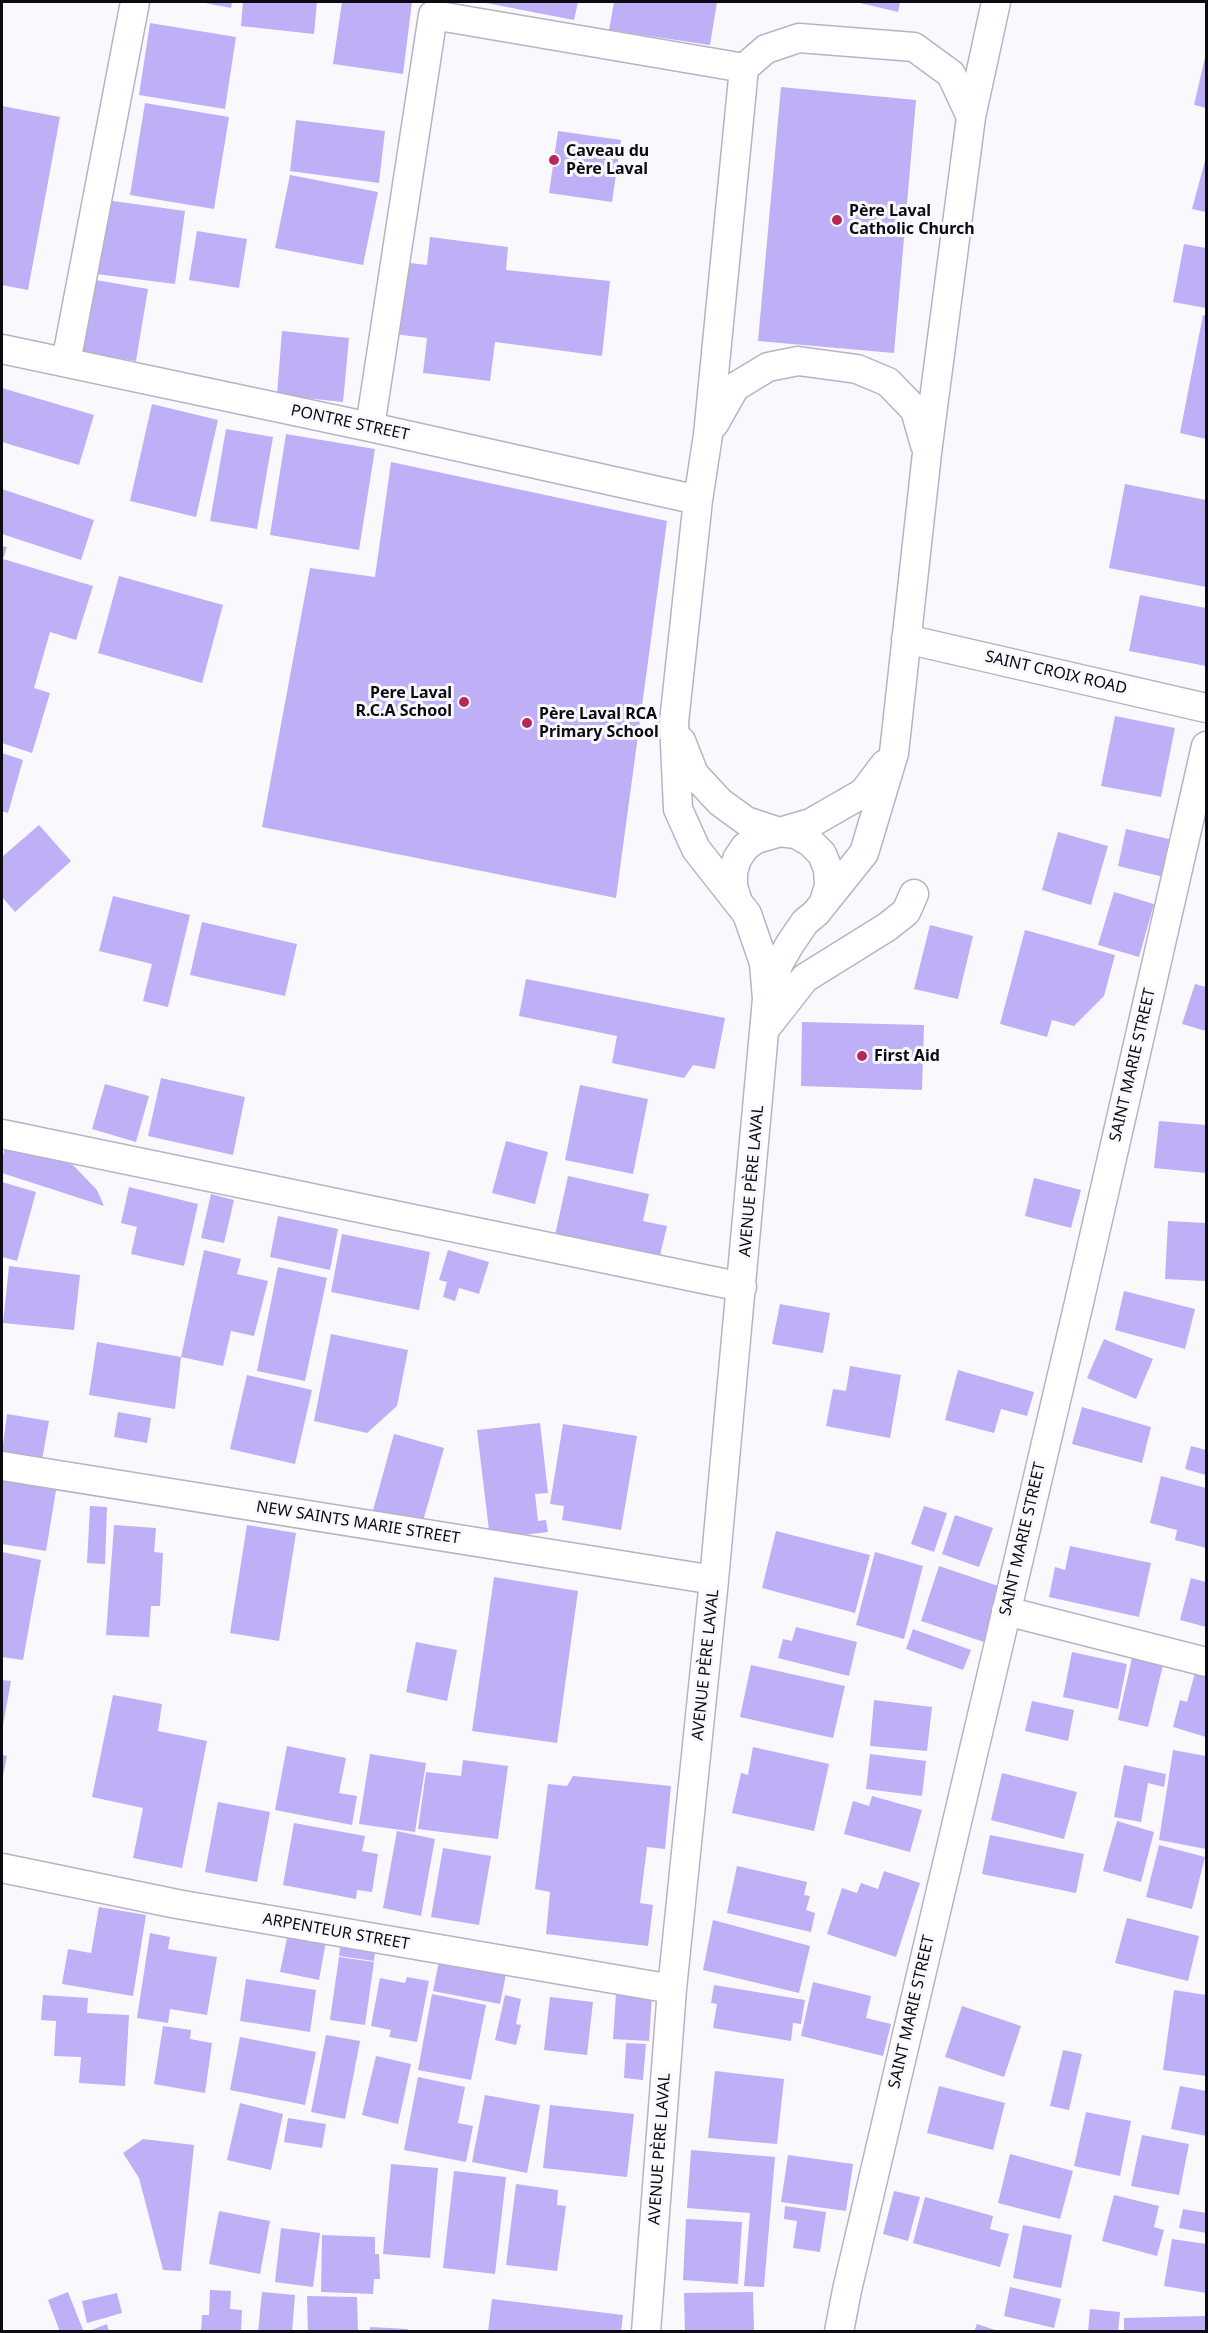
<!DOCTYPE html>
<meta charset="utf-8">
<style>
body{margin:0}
#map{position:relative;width:1208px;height:2333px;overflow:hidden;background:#f9f9fd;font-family:"Noto Sans",sans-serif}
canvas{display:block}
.frame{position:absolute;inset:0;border:3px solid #0c0b12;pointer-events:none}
</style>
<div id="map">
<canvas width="1208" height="2333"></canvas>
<div class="frame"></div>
</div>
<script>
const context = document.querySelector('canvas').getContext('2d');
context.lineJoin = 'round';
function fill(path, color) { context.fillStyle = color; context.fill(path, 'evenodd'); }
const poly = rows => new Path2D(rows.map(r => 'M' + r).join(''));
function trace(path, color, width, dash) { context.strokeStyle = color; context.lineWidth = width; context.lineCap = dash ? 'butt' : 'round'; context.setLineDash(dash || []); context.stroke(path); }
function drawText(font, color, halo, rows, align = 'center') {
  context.font = font + ' "Noto Sans",sans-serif'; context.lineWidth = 6; context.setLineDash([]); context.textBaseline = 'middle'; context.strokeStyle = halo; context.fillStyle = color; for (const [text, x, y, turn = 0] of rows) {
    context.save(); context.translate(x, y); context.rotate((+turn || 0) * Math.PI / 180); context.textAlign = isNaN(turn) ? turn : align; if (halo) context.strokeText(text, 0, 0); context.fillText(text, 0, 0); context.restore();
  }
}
fill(poly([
 [200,2,232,2,231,8],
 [243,2,317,2,314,34,241,26],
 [342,2,412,2,403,74,333,64],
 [481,2,578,2,574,20],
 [614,2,717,2,710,45,609,30],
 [856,2,900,2,898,12],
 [150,23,236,37,225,109,139,95],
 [1206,53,1206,108,1194,105],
 [781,87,916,100,894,353,758,341],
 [145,103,229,117,214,209,130,195],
 [2,106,60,117,28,290,2,285],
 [296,120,385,131,379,183,290,171],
 [558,131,621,140,612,202,549,193],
 [1206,157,1206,212,1192,209],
 [290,175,378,192,363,265,275,248],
 [106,200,185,211,175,284,96,274],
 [197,231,247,239,239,288,189,280],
 [430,237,508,247,506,270,610,281,602,356,495,342,490,381,423,373,427,338,394,334,402,262,427,265],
 [1184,244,1206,248,1206,308,1173,302],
 [90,279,148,289,136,361,77,351],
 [1203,315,1206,316,1206,439,1180,433],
 [282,331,349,338,343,402,277,395],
 [2,388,94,415,79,465,2,442],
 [152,404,218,420,196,517,130,501],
 [226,429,273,437,257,529,210,521],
 [286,434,375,449,359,550,270,535],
 [391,462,667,521,616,898,262,827,310,568,375,577],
 [1125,484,1206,500,1206,587,1109,568],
 [2,489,94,520,81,560,2,534],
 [2,546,7,547,3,559,93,586,76,640,50,632,34,688,50,693,32,753,2,743],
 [119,576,223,605,202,683,98,653],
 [1140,595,1206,608,1206,666,1129,651],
 [1115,716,1175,728,1161,797,1101,786],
 [2,753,23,760,8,813,2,811],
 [39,825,71,861,15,912,2,897,2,857],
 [1126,829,1177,841,1168,878,1118,866],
 [1058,832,1108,846,1091,905,1042,890],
 [1114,892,1154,904,1139,957,1098,945],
 [113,896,190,915,168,1007,143,1001,152,964,99,951],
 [202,922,297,944,285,996,190,975],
 [930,925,973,936,958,999,914,989],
 [1025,930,1115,955,1104,996,1074,1026,1052,1020,1047,1037,1000,1024],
 [526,979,725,1018,715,1069,693,1065,684,1078,612,1063,617,1036,519,1016],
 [1195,984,1206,987,1206,1031,1182,1024],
 [802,1022,924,1025,922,1090,801,1086],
 [161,1078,245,1097,233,1155,148,1136],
 [105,1084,149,1096,136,1142,92,1129],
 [580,1085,648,1099,633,1174,565,1160],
 [1159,1121,1206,1125,1206,1173,1154,1168],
 [506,1141,548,1152,535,1204,492,1193],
 [6,1144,73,1165,97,1190,104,1206,2,1173,2,1160],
 [568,1176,649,1194,643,1221,667,1226,658,1264,554,1240],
 [1034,1178,1081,1190,1071,1228,1025,1216],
 [2,1182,36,1192,17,1261,2,1257],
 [129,1187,198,1204,184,1266,131,1254,137,1227,121,1223],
 [211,1194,234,1200,224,1243,201,1238],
 [278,1216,338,1229,330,1270,270,1257],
 [1168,1221,1206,1223,1206,1281,1165,1279],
 [342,1234,430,1252,419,1310,331,1292],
 [204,1250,241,1259,237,1274,268,1281,254,1336,231,1331,223,1366,181,1357],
 [448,1250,489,1262,479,1294,459,1288,455,1301,443,1297,447,1282,439,1280],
 [9,1266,80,1275,74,1330,3,1323],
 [278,1267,327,1278,305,1381,257,1371],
 [1124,1291,1195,1309,1185,1349,1115,1330],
 [780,1304,830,1313,823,1353,772,1344],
 [331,1334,408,1350,397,1406,367,1433,314,1421],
 [1104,1339,1153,1359,1136,1399,1087,1378],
 [97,1342,181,1357,175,1409,89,1395],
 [850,1366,901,1375,890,1438,826,1426,833,1389,846,1391],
 [958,1370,1034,1392,1027,1416,1001,1409,994,1433,945,1420],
 [247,1375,312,1390,295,1464,230,1449],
 [1082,1407,1151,1427,1142,1463,1072,1444],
 [118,1412,151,1418,147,1443,114,1437],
 [7,1414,49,1421,42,1460,2,1453],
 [540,1423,548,1493,535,1494,538,1521,546,1520,548,1532,490,1539,477,1430],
 [563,1424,637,1436,621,1530,562,1520,564,1506,550,1504],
 [394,1434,444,1448,421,1528,372,1514],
 [1191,1446,1206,1450,1206,1475,1185,1469],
 [1161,1476,1206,1488,1206,1548,1175,1540,1177,1530,1150,1523],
 [2,1481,56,1490,46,1551,2,1544],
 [90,1506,107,1507,105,1564,87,1563],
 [924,1506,947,1513,934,1552,911,1544],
 [955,1515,993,1528,979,1567,942,1554],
 [114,1525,156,1528,154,1552,163,1553,160,1606,151,1606,149,1637,106,1635],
 [247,1525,296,1533,279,1641,230,1633],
 [776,1531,870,1555,855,1613,762,1588],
 [1070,1546,1151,1563,1139,1617,1049,1597,1055,1567,1065,1570],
 [2,1552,41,1560,23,1660,2,1657],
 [875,1552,923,1566,904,1639,856,1625],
 [939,1566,1001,1587,984,1642,921,1621],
 [494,1577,578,1591,557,1743,472,1731],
 [1191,1578,1206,1582,1206,1627,1180,1620],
 [796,1627,857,1642,849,1676,778,1658,783,1639,792,1641],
 [913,1629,971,1650,963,1670,906,1649],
 [416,1642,457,1650,447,1701,406,1692],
 [1072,1652,1127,1664,1118,1709,1063,1697],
 [1132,1658,1163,1665,1148,1727,1118,1720],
 [751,1665,845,1686,833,1738,740,1717],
 [1196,1669,1206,1672,1206,1737,1173,1727,1180,1700,1187,1702],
 [2,1680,11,1681,3,1725,2,1725],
 [113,1695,162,1704,158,1731,207,1741,182,1868,133,1858,143,1808,92,1797],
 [874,1700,932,1707,927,1751,870,1746],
 [1032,1701,1074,1710,1068,1741,1025,1731],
 [287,1746,346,1758,339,1793,357,1796,352,1825,275,1810],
 [753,1747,829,1764,814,1831,732,1813,741,1773,748,1775],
 [1173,1750,1206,1756,1206,1849,1159,1840],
 [370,1754,426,1763,415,1832,359,1824],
 [870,1754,926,1761,922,1796,866,1789],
 [2,1755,7,1756,3,1776,2,1776],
 [463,1760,508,1766,498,1839,418,1829,426,1772,461,1776],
 [1124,1765,1166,1774,1164,1787,1148,1783,1141,1822,1114,1817],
 [1002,1773,1077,1792,1064,1839,991,1820],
 [573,1776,671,1786,665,1849,647,1847,640,1903,653,1905,648,1946,546,1934,550,1892,535,1889,548,1784,567,1786],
 [872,1796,922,1810,910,1852,844,1834,853,1801,869,1806],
 [218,1802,270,1812,257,1882,205,1872],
 [1117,1821,1154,1832,1141,1882,1103,1871],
 [294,1823,365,1836,362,1851,378,1854,372,1892,357,1890,356,1899,283,1885],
 [397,1831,435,1839,421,1916,383,1908],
 [990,1835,1084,1854,1076,1893,982,1874],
 [1159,1845,1205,1857,1192,1909,1146,1897],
 [443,1848,491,1856,479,1925,431,1917],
 [737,1866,807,1882,804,1895,810,1896,806,1910,815,1913,811,1932,727,1913],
 [884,1871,920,1883,896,1957,827,1934,842,1888,857,1893,861,1883,878,1889],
 [99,1907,146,1915,133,1996,62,1984,68,1949,91,1953],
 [1127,1918,1199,1936,1188,1981,1115,1963],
 [713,1920,810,1946,799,1993,703,1970],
 [150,1933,170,1937,168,1949,217,1957,207,2015,170,2009,168,2023,137,2018],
 [288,1933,326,1941,319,1980,280,1972],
 [341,1939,376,1945,374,1961,339,1956],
 [440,1956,507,1969,500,2004,433,1991],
 [339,1957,374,1962,365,2025,330,2020],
 [407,1977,429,1981,417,2042,389,2037,391,2030,371,2026,380,1978,405,1983],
 [246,1979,316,1990,310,2032,240,2021],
 [813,1982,871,1996,866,2018,891,2024,883,2056,801,2036],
 [714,1985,805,2000,801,2024,793,2023,791,2041,713,2028,717,2004,711,2003],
 [1174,1990,1206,1995,1206,2076,1163,2070],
 [616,1993,652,1996,649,2041,613,2039],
 [432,1994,486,2005,471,2080,418,2070],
 [43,1995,88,1998,87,2013,129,2015,125,2086,79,2083,81,2057,54,2056,56,2021,41,2020],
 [505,1995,521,1999,516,2024,521,2025,516,2045,495,2040],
 [550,1997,593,2002,587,2055,544,2050],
 [962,2006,1021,2026,1004,2077,945,2057],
 [163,2026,191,2030,190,2039,212,2043,205,2093,154,2084],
 [326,2035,360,2041,345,2119,311,2112],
 [240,2037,316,2052,305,2105,230,2090],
 [626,2043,646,2044,643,2080,624,2078],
 [1063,2050,1082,2054,1069,2110,1050,2106],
 [376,2056,411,2064,398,2124,362,2115],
 [715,2071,784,2079,777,2144,708,2138],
 [418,2077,465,2087,458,2123,473,2126,466,2162,404,2150],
 [939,2086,1005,2103,993,2150,927,2133],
 [1180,2086,1206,2091,1206,2136,1171,2129],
 [485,2095,540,2105,527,2173,472,2162],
 [240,2103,283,2114,271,2170,227,2160],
 [550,2105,634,2114,627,2177,543,2168],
 [1086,2112,1131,2121,1120,2176,1074,2166],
 [288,2118,326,2124,322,2148,284,2142],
 [1142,2135,1189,2144,1179,2195,1131,2186],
 [143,2139,194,2145,181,2271,163,2270,139,2178,123,2153],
 [691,2150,775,2157,764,2287,744,2286,750,2213,687,2208],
 [1010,2154,1073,2171,1060,2219,998,2203],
 [788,2155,853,2164,846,2211,781,2202],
 [391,2164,438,2168,430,2258,383,2254],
 [454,2171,506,2177,495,2274,443,2268],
 [516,2184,558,2190,557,2205,566,2206,557,2271,506,2265],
 [894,2191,920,2197,908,2241,883,2234],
 [1114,2195,1159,2206,1154,2227,1164,2230,1157,2256,1102,2241],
 [925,2197,993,2216,990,2229,1009,2234,1000,2267,913,2243],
 [785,2206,826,2212,820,2252,793,2248,797,2221,784,2219],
 [1183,2209,1206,2213,1206,2233,1179,2228],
 [219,2211,270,2221,260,2274,209,2264],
 [686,2219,742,2222,738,2284,683,2280],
 [1023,2225,1072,2235,1061,2288,1013,2278],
 [281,2228,320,2233,313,2287,275,2282],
 [322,2235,375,2237,375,2254,379,2254,380,2279,374,2279,373,2294,321,2292],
 [1172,2239,1206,2244,1206,2293,1164,2286],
 [1010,2287,1061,2299,1054,2328,1004,2316],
 [210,2290,231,2291,230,2309,242,2310,241,2332,201,2332,202,2315,209,2315],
 [68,2292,83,2330,84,2332,60,2332,48,2300],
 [262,2292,295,2295,292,2332,258,2332],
 [753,2292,754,2332,685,2332,684,2293],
 [117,2293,122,2313,87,2323,82,2301],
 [307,2296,357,2297,358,2332,308,2332],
 [492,2299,623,2315,621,2332,488,2332],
 [1090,2309,1120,2312,1118,2332,1088,2332],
 [1206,2316,1206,2332,1124,2332,1124,2318],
 [107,2324,109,2332,89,2332,89,2331],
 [977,2324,998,2331,998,2332,974,2332],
 [370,2327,408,2329,408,2332,370,2332]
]), '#beaff7');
const street = poly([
 [971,117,996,2],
 [2,349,370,427,698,500],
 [66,362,135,2],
 [714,424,735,387,768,367,798,361,857,369,888,382,915,410,925,445],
 [370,427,433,15,744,68],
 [906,639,1206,708],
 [681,741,694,774,720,802,746,821,779,832,796,834,810,842,822,854,828,869,829,886,824,902],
 [737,899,733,886,733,872,737,859,745,847,756,839,811,823,863,793,885,764],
 [765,1029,805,978,887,927,906,912,914,894],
 [2,1134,742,1287],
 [2,1466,714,1580],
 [1006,1611,1206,1662],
 [2,1868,177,1904,672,1989],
 [646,2332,672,1989,714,1580,767,999,764,963,747,914,696,849,678,809,674,722,698,500,708,435,744,68,766,49,799,38,914,47,951,74,971,117,927,453,894,753,864,853,816,913,805,922,790,944,779,963,767,999],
 [839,2332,847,2290,1078,1307,1206,746]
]);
trace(street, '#b6b3c7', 31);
trace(street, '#fff', 28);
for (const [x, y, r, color] of [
 [554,160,6,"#b62859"],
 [837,220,6,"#b62859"],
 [464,702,6,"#b62859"],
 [527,723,6,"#b62859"],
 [862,1056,6,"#b62859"]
]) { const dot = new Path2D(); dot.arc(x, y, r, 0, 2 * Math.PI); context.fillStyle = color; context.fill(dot); trace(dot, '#f9f9fd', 2); }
drawText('bold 16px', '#0c0b12', '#f9f9fd', [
 ["Caveau du",566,151],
 ["Père Laval",566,169],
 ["Père Laval",849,211],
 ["Catholic Church",849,229],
 ["Pere Laval",452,693,"right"],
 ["R.C.A School",452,711,"right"],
 ["Père Laval RCA",539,714],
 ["Primary School",539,732],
 ["First Aid",874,1056]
], 'left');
drawText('16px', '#0c0b12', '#f9f9fd', [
 ["PONTRE STREET",350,423,12],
 ["SAINT CROIX ROAD",1056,673,13],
 ["SAINT MARIE STREET",1133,1065,-77],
 ["AVENUE PÈRE LAVAL",752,1181,-85],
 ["NEW SAINTS MARIE STREET",358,1523,9],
 ["SAINT MARIE STREET",1023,1539,-77],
 ["AVENUE PÈRE LAVAL",706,1665,-84],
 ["ARPENTEUR STREET",336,1932,10],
 ["SAINT MARIE STREET",912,2012,-77],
 ["AVENUE PÈRE LAVAL",660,2149,-86]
]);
</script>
